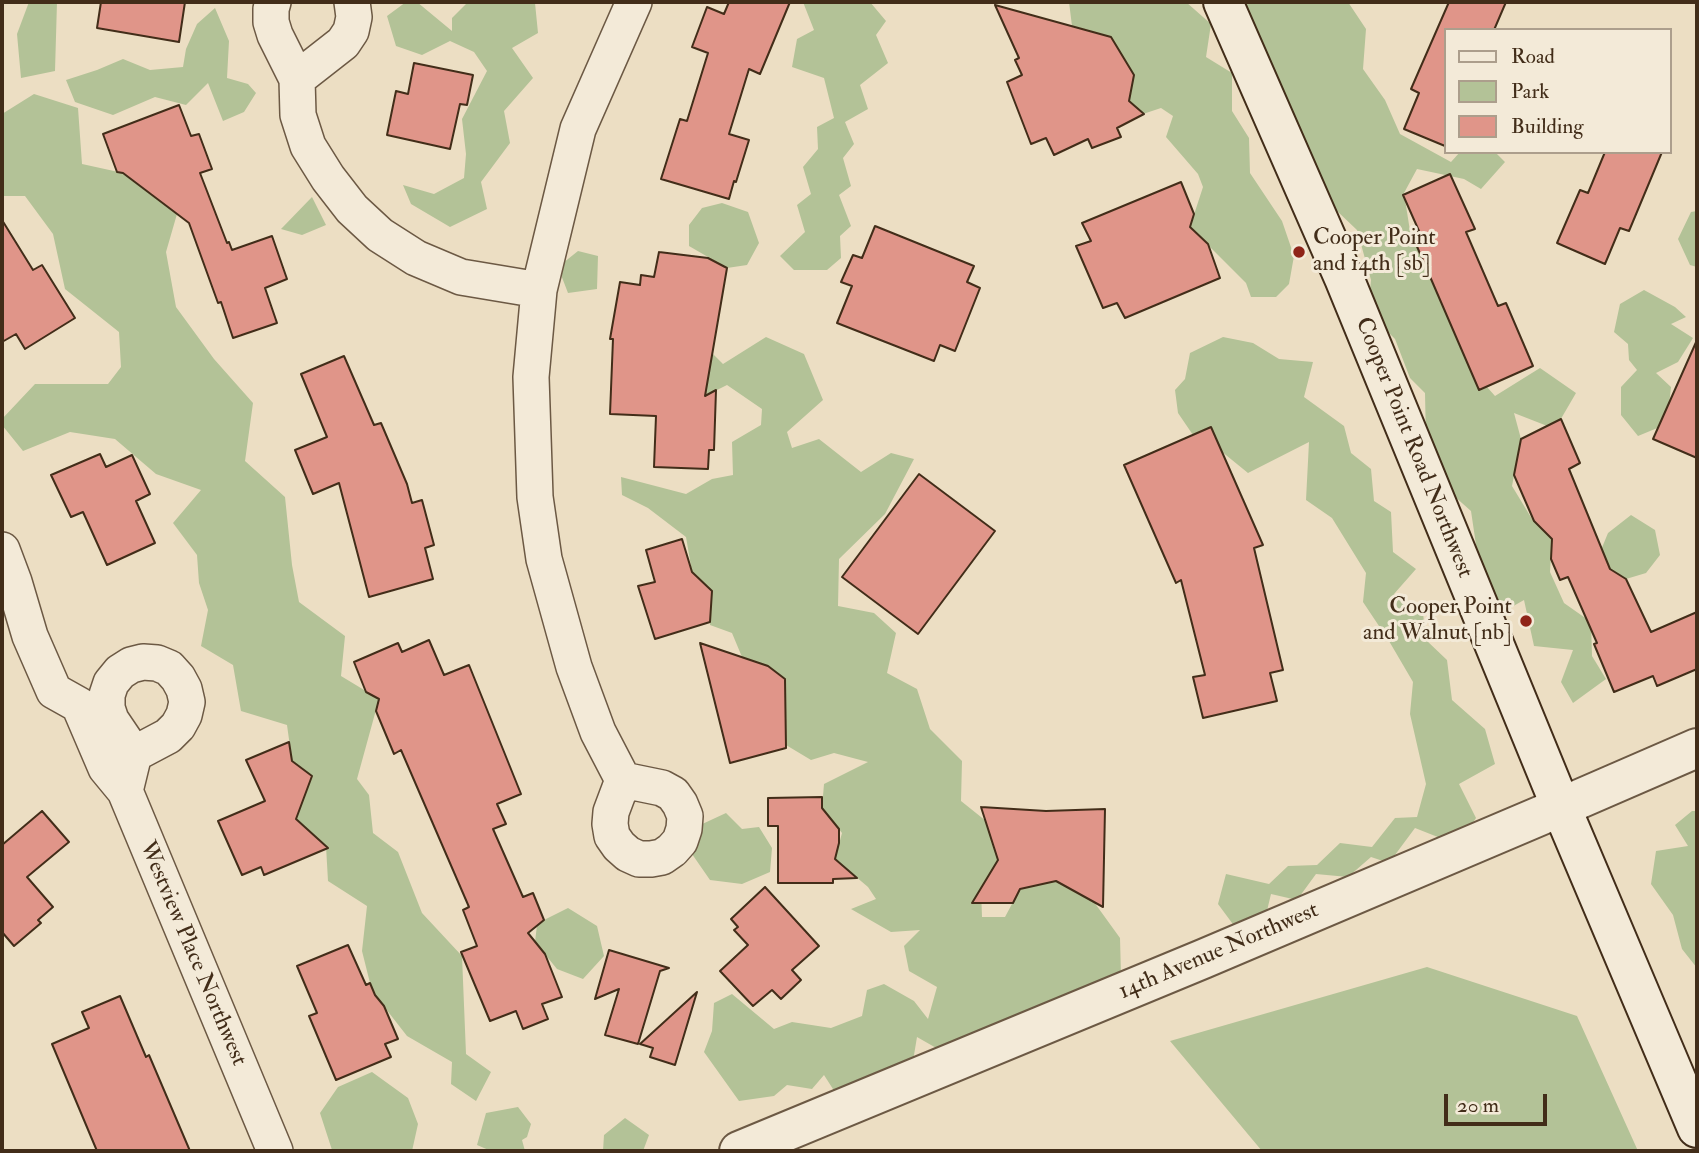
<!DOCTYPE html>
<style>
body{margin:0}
#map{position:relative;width:1699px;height:1153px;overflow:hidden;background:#ecdec3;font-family:"IM FELL Double Pica",serif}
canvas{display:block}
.frame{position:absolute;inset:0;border:4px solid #422d19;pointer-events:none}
.legend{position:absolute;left:1444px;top:28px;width:228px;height:126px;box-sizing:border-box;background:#f3ead8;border:2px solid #ac9e8c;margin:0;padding:9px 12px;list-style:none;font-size:21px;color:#422d19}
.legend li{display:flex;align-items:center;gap:14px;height:35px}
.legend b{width:35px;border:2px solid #ac9e8c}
.scale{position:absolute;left:1444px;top:1094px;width:103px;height:32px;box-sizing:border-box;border:4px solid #422d19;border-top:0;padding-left:9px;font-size:21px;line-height:24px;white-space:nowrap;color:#422d19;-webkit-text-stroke:5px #f3ead8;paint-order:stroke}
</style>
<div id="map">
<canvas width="1699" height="1153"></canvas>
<div class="frame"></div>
<ul class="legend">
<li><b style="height:9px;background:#f3ead8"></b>Road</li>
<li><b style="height:19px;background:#b3c297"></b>Park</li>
<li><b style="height:19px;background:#e09589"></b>Building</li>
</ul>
<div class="scale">20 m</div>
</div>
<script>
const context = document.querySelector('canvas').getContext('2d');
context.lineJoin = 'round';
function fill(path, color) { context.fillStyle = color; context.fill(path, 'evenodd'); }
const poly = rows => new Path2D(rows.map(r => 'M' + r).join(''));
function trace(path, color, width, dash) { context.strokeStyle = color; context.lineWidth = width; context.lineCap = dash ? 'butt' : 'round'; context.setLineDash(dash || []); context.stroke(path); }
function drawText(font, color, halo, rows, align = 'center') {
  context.font = font + ' "IM FELL Double Pica",serif'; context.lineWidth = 6; context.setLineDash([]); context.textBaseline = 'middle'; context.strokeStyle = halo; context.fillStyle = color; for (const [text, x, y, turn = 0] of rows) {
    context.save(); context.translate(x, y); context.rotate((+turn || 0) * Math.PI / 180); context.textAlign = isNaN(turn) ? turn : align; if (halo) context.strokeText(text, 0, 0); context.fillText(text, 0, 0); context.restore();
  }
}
fill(poly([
 [29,2,57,2,55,71,21,78,17,34],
 [406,2,417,2,452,31,452,18,468,2,535,3,538,33,512,48,533,78,504,111,510,143,481,182,487,209,450,227,411,204,403,185,434,194,464,178,466,154,462,119,487,71,474,52,450,41,422,55,396,46,387,16],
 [803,2,870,2,886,21,876,35,888,63,860,85,868,109,845,122,854,144,843,158,851,186,839,195,851,226,840,236,841,258,827,270,794,270,780,256,805,232,797,205,811,194,803,167,818,149,817,127,834,118,824,78,792,67,797,39,814,30],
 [1069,2,1186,2,1211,24,1206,57,1232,73,1232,111,1249,138,1250,173,1282,221,1294,256,1289,284,1276,297,1251,297,1246,283,1190,227,1203,187,1198,174,1166,137,1173,116,1161,108,1143,114,1129,101,1134,75,1111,38,1072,26],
 [1239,2,1348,2,1366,29,1363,69,1385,100,1400,134,1451,162,1460,152,1495,152,1505,162,1481,189,1464,179,1417,169,1404,193,1410,231,1443,256,1472,370,1495,396,1540,368,1576,393,1555,429,1514,413,1521,439,1512,486,1532,519,1552,539,1550,572,1564,603,1591,622,1592,656,1606,679,1573,703,1561,682,1573,650,1534,646,1524,600,1501,613,1479,565,1471,511,1445,488,1426,441,1425,393,1410,378,1395,339,1368,312,1371,280,1357,230,1316,191],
 [215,8,229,41,227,78,248,84,256,93,244,112,223,121,208,83,186,105,155,97,113,115,75,102,66,80,97,70,123,59,150,70,183,67,186,49,197,24],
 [34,94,78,108,82,164,123,173,177,214,166,252,176,307,214,359,253,403,245,461,285,497,292,565,299,602,345,636,341,676,379,699,357,779,369,795,373,833,398,852,422,913,462,956,466,1054,491,1072,476,1101,451,1084,452,1062,407,1036,375,995,370,983,362,951,367,906,328,881,326,846,296,819,312,776,292,761,287,725,241,711,233,665,201,646,208,610,199,583,197,555,173,523,201,490,156,474,115,439,70,432,23,451,2,425,2,419,35,384,108,384,121,367,119,332,65,289,53,234,25,196,2,196,2,114],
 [312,197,326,225,302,235,281,229],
 [722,203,748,212,759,243,747,265,727,268,689,246,689,225,702,208],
 [1697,211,1697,267,1690,265,1678,239,1691,212],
 [578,251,598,256,597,289,568,293,558,267],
 [1644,290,1675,307,1686,317,1671,324,1693,338,1678,362,1656,373,1671,387,1667,424,1638,436,1621,415,1621,387,1637,370,1629,360,1628,344,1614,332,1620,304],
 [766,337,804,354,823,400,787,432,792,448,819,439,861,472,891,453,914,459,885,514,839,559,838,606,874,613,896,633,887,673,917,689,930,729,962,761,961,801,986,821,998,860,981,889,982,917,1005,917,1020,889,1056,881,1094,902,1120,938,1121,976,938,1049,917,1037,913,1061,840,1100,824,1075,812,1089,787,1085,774,1096,739,1101,704,1052,712,1031,714,1003,732,994,774,1029,792,1022,831,1028,862,1016,867,990,884,984,914,1001,928,1019,937,987,909,971,904,946,920,930,891,932,851,909,876,899,868,887,835,859,842,833,822,808,824,784,868,762,834,753,811,760,786,745,785,679,768,666,742,657,732,633,710,625,712,591,692,572,686,537,648,508,622,495,621,477,686,494,712,479,733,475,732,442,761,425,762,409,727,385,703,397,709,350,723,364],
 [1223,337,1253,343,1279,359,1313,362,1304,397,1344,426,1351,453,1371,469,1374,501,1391,512,1393,552,1416,569,1394,594,1423,613,1426,640,1447,660,1452,700,1485,729,1495,764,1459,784,1476,818,1458,845,1415,828,1389,863,1371,857,1348,877,1316,874,1297,900,1271,894,1265,919,1235,927,1218,904,1226,874,1269,884,1288,866,1317,865,1340,843,1372,847,1395,818,1417,817,1426,784,1410,714,1413,682,1389,641,1363,602,1366,573,1332,518,1306,500,1309,442,1248,473,1221,451,1193,435,1178,413,1175,390,1185,379,1190,353],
 [1631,515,1655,530,1660,555,1646,573,1626,579,1610,569,1601,550,1608,533],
 [1692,811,1697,811,1697,968,1682,949,1673,915,1651,884,1656,851,1688,846,1675,825],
 [726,813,742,829,759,827,772,848,770,872,742,884,710,880,692,854,698,826],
 [568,908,597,926,604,956,583,979,557,969,535,942,537,925,544,920],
 [1427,967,1577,1016,1638,1151,1262,1151,1170,1041],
 [372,1072,408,1098,418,1124,412,1151,332,1150,320,1113,338,1087],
 [518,1107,531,1124,527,1137,522,1140,525,1151,491,1151,477,1145,486,1113],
 [625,1118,649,1135,643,1151,603,1151,604,1135]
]), '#b3c297');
const building = poly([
 [101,2,185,2,179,42,97,28,101,2],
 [729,2,790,2,760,74,749,69,729,134,749,140,736,182,734,181,729,199,661,179,680,119,687,121,708,53,692,47,707,7,724,14,729,2],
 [1449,2,1506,2,1494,30,1445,30,1445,146,1404,129,1419,93,1411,89,1449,2],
 [995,5,1111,37,1134,75,1129,101,1144,114,1117,128,1121,137,1092,148,1088,139,1054,155,1046,138,1031,144,1007,82,1022,75,1015,60,1019,58,995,5],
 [414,63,473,75,467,105,460,104,450,149,387,135,396,91,408,94,414,63],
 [179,105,191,136,199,134,212,169,200,173,227,243,229,242,232,250,272,236,287,279,265,288,277,323,233,338,221,302,218,303,189,223,123,173,117,172,103,134,179,105],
 [1605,152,1662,152,1629,231,1620,228,1605,264,1557,243,1580,190,1588,193,1605,152],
 [1450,174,1475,229,1466,232,1498,306,1506,303,1533,366,1479,390,1412,235,1419,231,1403,195,1450,174],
 [1181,182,1194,214,1190,227,1208,244,1220,278,1125,318,1117,303,1103,308,1076,246,1091,241,1082,223,1181,182],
 [2,220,33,270,42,265,75,318,25,349,16,334,2,342,2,220],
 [875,226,974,266,967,282,980,288,955,351,940,345,934,361,837,323,852,286,841,282,853,255,862,258,875,226],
 [659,252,708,258,727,268,705,396,716,390,714,450,709,450,708,469,654,467,656,416,610,414,613,339,610,339,620,282,640,285,641,275,654,277,659,252],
 [1697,340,1697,458,1653,439,1697,340],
 [344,356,374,425,381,423,407,484,412,503,422,500,434,545,425,548,433,579,369,597,339,483,313,494,295,450,327,437,301,374,344,356],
 [1561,419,1580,463,1569,469,1610,569,1626,579,1651,632,1697,612,1697,669,1657,686,1653,676,1614,692,1594,644,1597,643,1568,577,1560,580,1551,559,1552,539,1534,521,1514,475,1521,439,1561,419],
 [1211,427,1263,545,1254,548,1283,670,1270,673,1277,701,1203,718,1193,677,1205,675,1181,580,1176,583,1124,465,1211,427],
 [100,454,106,467,132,455,150,494,136,501,155,543,107,565,83,512,71,517,51,475,100,454],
 [919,474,995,531,918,634,842,577,919,474],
 [682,539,692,572,712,591,710,622,655,639,638,586,655,582,646,550,682,539],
 [429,640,444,675,469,665,521,794,497,804,506,824,493,829,523,897,533,893,544,920,528,933,545,954,562,997,542,1004,548,1019,523,1029,516,1011,490,1021,461,952,477,946,463,910,469,907,401,750,394,754,376,711,379,699,366,692,354,662,398,643,402,652,429,640],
 [700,643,768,666,785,679,786,748,730,763,700,643],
 [289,742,292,761,312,776,296,819,328,848,264,875,261,867,242,875,218,821,265,801,246,760,289,742],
 [822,797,822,808,839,829,839,843,835,859,857,878,833,879,833,883,778,883,778,826,768,826,768,798,822,797],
 [981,807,1046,811,1105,809,1103,907,1056,881,1020,889,1013,903,972,903,998,860,981,807],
 [42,811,69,842,27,877,53,907,38,920,41,923,14,946,2,932,2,845,42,811],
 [765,887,819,946,792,970,801,980,781,999,772,990,753,1006,720,971,748,945,734,930,738,927,731,919,765,887],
 [348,945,366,985,370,983,375,995,384,1006,398,1039,385,1044,391,1057,336,1080,309,1016,317,1013,297,966,348,945],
 [609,950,669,968,660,971,638,1044,605,1035,619,989,595,999,609,950],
 [697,992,675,1065,650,1057,653,1048,640,1044,697,992],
 [120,996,146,1057,149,1055,190,1151,97,1151,52,1044,89,1028,82,1012,120,996]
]);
fill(building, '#e09589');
trace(building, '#422d19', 2);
const minor = poly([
 [273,2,271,9,271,22,275,35,297,79,343,43,351,31,354,17,352,2],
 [297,79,298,115,308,146,328,178,352,209,380,235,416,258,461,277,539,290],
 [2,550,14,582,30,636,54,691,79,705,106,768,125,791],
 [143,662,157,663,169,668,178,678,184,689,187,702,184,715,178,726,168,736,134,754,111,720,107,708,107,695,111,683,120,672,131,665,143,662],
 [134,754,125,791,275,1151],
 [623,780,598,732,574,667,544,559,535,497,531,377,539,290,578,129,634,2],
 [623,780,662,788,673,794,680,804,685,816,684,829,680,841,672,850,662,857,651,859,639,859,628,854,619,846,612,836,610,824,611,812,623,780]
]);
const tertiary = poly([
 [739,1151,1203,959,1561,807,1697,748]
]);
const secondary = poly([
 [1223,2,1344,278,1561,807,1697,1128]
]);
trace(minor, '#6c5944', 38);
trace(tertiary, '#6c5944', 42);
trace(secondary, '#422d19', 42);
trace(minor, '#f3ead8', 35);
trace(tertiary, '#f3ead8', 38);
trace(secondary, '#f3ead8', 38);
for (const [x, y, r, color] of [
 [1299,252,7,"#8f2418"],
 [1526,621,7,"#8f2418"]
]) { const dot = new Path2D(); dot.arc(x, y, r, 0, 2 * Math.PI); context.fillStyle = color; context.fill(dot); trace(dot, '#f3ead8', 2.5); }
drawText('23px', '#422d19', '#f3ead8', [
 ["Cooper Point",1313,239],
 ["and 14th [sb]",1313,265],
 ["Cooper Point",1512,608,"right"],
 ["and Walnut [nb]",1512,634,"right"]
], 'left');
drawText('23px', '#422d19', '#f3ead8', [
 ["Cooper Point Road Northwest",1413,448,68],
 ["14th Avenue Northwest",1219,952,-23],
 ["Westview Place Northwest",192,954,67]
]);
</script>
